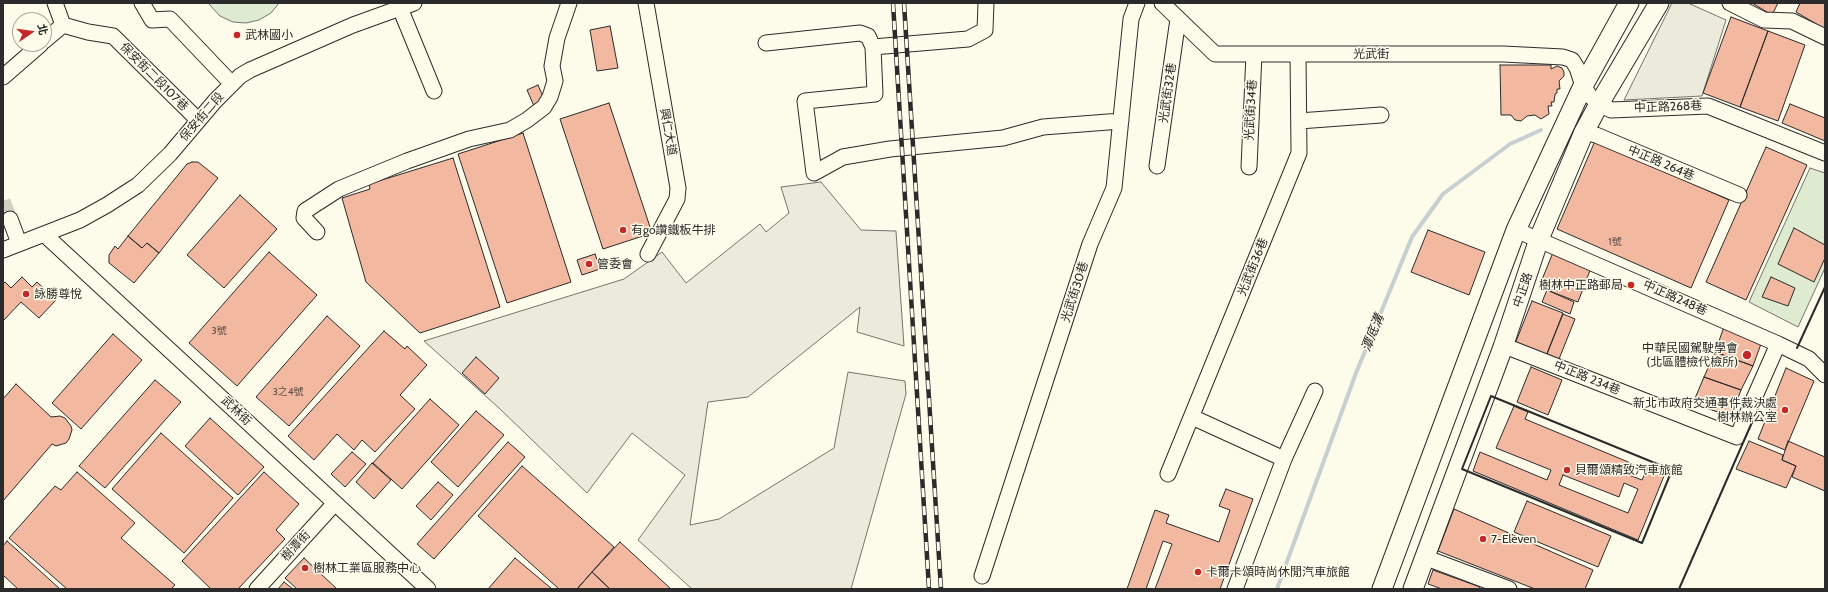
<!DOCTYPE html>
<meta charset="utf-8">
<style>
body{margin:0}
#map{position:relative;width:1828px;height:592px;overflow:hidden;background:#fdfbea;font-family:Cabin,"Noto Sans TC",sans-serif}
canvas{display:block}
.frame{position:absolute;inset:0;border:4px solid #2b2b2b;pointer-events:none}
.north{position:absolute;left:12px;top:12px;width:40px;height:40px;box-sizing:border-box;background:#fdfbea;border:1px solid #a9a89e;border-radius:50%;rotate:77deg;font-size:11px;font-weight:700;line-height:16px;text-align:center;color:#2b2b2b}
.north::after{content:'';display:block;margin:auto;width:14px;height:18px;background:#c62828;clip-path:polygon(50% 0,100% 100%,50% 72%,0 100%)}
</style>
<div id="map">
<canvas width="1828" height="592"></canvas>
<div class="frame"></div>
<div class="north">北</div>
</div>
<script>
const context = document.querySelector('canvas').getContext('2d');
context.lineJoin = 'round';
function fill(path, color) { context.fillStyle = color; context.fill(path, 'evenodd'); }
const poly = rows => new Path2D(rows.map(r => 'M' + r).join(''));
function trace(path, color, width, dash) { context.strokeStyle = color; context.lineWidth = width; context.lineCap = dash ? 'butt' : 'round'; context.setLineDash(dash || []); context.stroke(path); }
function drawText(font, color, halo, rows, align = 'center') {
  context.font = font + ' Cabin,"Noto Sans TC",sans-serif'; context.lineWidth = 3; context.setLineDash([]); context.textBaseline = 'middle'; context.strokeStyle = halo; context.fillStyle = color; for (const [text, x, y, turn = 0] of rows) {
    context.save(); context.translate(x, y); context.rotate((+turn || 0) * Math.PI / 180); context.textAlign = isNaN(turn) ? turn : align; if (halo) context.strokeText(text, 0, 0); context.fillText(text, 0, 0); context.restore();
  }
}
const green = poly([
 [208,3,279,3,271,13,259,20,246,23,233,22,220,16,208,3],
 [1810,168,1825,173,1825,268,1798,327,1749,302,1810,168]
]);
fill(green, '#deebd1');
trace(green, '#74746e', 1);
const parking = poly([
 [1672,3,1688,3,1726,20,1702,96,1624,100,1672,3],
 [821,182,861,230,896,231,904,346,857,332,860,307,748,397,708,402,690,525,719,519,834,448,848,372,905,381,906,394,851,589,692,589,638,540,685,475,632,433,587,493,499,408,424,341,624,279,662,252,686,283,760,224,766,232,789,213,781,187,821,182]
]);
fill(parking, '#eceadb');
trace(parking, '#74746e', 1);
trace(poly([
 [1277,589,1356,373,1412,237,1443,194,1510,144,1541,130]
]), '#c7d0d0', 4);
const building = poly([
 [1752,3,1778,3,1772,15,1752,3],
 [1800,3,1825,3,1825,29,1796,12,1800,3],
 [1731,17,1768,31,1740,107,1703,93,1731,17],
 [610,26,618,68,597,71,590,30,610,26],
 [1768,31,1805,45,1778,121,1740,107,1768,31],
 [1500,65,1551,65,1551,69,1557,66,1562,68,1564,72,1564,76,1559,81,1560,89,1557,89,1557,93,1555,94,1554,102,1551,102,1552,106,1548,106,1549,114,1541,119,1535,115,1527,116,1521,121,1515,120,1511,115,1501,115,1500,65],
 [538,85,545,101,534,106,527,90,538,85],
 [609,103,652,233,603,249,560,119,609,103],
 [1790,104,1825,118,1825,141,1782,123,1790,104],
 [523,133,571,282,507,303,458,154,523,133],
 [1595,141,1729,200,1691,288,1557,229,1595,141],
 [1766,147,1807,165,1746,300,1706,282,1766,147],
 [453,158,500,307,420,333,366,282,342,198,370,189,369,184,453,158],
 [192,162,198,162,218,178,159,253,147,243,142,248,128,236,187,164,192,162],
 [240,195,277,229,224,288,187,255,240,195],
 [1794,228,1825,245,1825,258,1814,282,1778,264,1794,228],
 [1428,230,1485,252,1469,295,1411,272,1428,230],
 [128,236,142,248,147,243,159,253,134,283,109,263,109,255,115,246,118,249,128,236],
 [1554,250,1592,265,1578,302,1539,287,1554,250],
 [269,252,317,295,237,386,189,343,269,252],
 [595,254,600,269,582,275,577,260,595,254],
 [22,277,32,287,37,282,56,300,39,318,21,302,3,321,3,284,5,282,11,288,22,277],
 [1771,277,1795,288,1788,306,1762,297,1771,277],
 [1547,290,1574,302,1570,314,1542,302,1547,290],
 [1532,301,1563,313,1546,356,1515,344,1532,301],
 [1563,314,1575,319,1559,359,1547,354,1563,314],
 [327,316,360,346,289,426,256,397,327,316],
 [1724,327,1762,341,1753,366,1715,352,1724,327],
 [384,331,405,349,407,346,427,365,400,395,415,409,375,452,362,440,354,450,337,434,314,460,288,436,384,331],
 [113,334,142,360,81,429,52,403,113,334],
 [1715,352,1753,366,1741,390,1704,377,1715,352],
 [476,357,499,378,485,394,462,373,476,357],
 [1531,367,1562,380,1548,415,1517,402,1531,367],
 [1786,368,1814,381,1785,450,1758,439,1786,368],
 [1704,377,1741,390,1731,417,1693,403,1704,377],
 [155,380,181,402,105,488,79,466,155,380],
 [16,384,51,417,60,416,65,418,71,426,72,430,69,439,66,443,56,446,52,444,3,501,3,399,16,384],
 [430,399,459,425,402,489,373,463,430,399],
 [1514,406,1528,412,1525,419,1633,464,1629,475,1642,480,1649,464,1666,471,1638,540,1473,471,1480,452,1547,480,1551,470,1496,448,1514,406],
 [1563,475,1619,497,1624,483,1638,489,1628,513,1559,485,1563,475],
 [476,411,504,435,458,487,431,462,476,411],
 [210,418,264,467,238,495,185,446,210,418],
 [161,433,233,498,184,553,112,489,161,433],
 [1749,441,1783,455,1782,460,1796,466,1786,488,1736,469,1749,441],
 [1788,441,1825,457,1825,491,1792,477,1796,466,1782,460,1788,441],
 [508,442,525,457,434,559,417,544,508,442],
 [352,452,366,464,345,487,331,474,352,452],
 [372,463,391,480,374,499,356,482,372,463],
 [522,466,614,547,577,589,559,589,478,516,522,466],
 [77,472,135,523,121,538,175,585,171,589,67,589,9,538,55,486,61,490,77,472],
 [264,472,299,504,276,530,285,539,238,589,211,589,182,561,264,472],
 [438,482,453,495,431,520,416,506,438,482],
 [1226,489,1253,499,1220,589,1155,589,1172,544,1163,541,1146,589,1127,589,1155,510,1169,515,1166,523,1219,542,1230,510,1219,506,1226,489],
 [1527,501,1611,536,1598,567,1514,532,1527,501],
 [1454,509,1593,570,1585,589,1535,589,1438,551,1454,509],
 [7,541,60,589,18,589,3,575,3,546,7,541],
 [620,542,671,589,610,589,592,572,620,542],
 [304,558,337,589,297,589,285,578,304,558],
 [515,558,552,589,488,589,515,558],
 [1433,570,1480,587,1479,589,1442,589,1428,584,1433,570],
 [592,572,610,589,577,589,592,572],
 [284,582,293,589,278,589,284,582]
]);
fill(building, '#f2b8a0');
trace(building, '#2b2b2b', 1);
trace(poly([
 [3,201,10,219]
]), '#d3d1c4', 15, [15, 8]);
const minor = poly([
 [55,3,63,25,88,32,113,36,198,120],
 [142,3,152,20,170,19,232,84],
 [646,3,678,188,677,199,648,254],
 [1162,3,1215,54,1503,54,1563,57,1572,60,1577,68,1583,86,1590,96,1599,104,1611,110,1708,106,1825,153],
 [1730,3,1764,20,1792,21,1825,37],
 [400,8,434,91],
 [44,41,63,25],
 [766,43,860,33,868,36,873,47,875,94,805,101,814,173,843,157,890,149,1003,138,1043,127,1121,121],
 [873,47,968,39,985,30,986,3],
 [3,77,41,44],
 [1299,121,1381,115],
 [1584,132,1596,135,1739,195],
 [1157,166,1178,19],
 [1249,167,1254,54],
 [10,219,19,243],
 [1516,230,1778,344,1809,359,1825,375],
 [317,232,304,218,305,211,339,189,407,161,469,139,510,130,527,120,544,107,550,97,555,81,552,66,557,38,569,3],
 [44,234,428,589],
 [3,250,80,220,107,205,138,185,170,154,215,101,240,76,250,70,353,25,414,3],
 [1503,347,1510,348,1737,437,1778,344],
 [1192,417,1284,459],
 [1168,474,1299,153,1298,54],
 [1424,557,1509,589],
 [982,576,1090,244,1114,188,1131,19,1137,3],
 [257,589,335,503],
 [1235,589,1284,459,1315,391]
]);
const major = poly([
 [1382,589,1516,230,1583,86,1629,3],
 [1413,589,1503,347,1539,239,1552,208,1584,132,1599,104,1659,3]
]);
trace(minor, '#2b2b2b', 17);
trace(major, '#2b2b2b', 21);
trace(minor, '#fdfbea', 15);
trace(major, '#fdfbea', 19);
const rail = poly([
 [893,3,929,589],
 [904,3,941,589]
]);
trace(rail, '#2b2b2b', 4.5);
trace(rail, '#fdfbea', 3, [9]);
trace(poly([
 [1797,348,1825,287],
 [1491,396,1672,470,1642,543,1462,469,1491,396],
 [1679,589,1760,404]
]), '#2b2b2b', 2);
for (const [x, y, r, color] of [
 [237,35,4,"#c62828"],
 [623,230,4,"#c62828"],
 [589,264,4,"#c62828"],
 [1631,285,4,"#c62828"],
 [26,294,4,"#c62828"],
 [1747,355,5,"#c62828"],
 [1785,410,4,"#c62828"],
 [1567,470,4,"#c62828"],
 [1483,539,4,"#c62828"],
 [305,568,4,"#c62828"],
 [1198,572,4,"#c62828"]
]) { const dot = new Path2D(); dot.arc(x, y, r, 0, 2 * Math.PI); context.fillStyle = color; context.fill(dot); trace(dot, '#fdfbea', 1.5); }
drawText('10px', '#5d4e48', null, [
 ["1號",1615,242],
 ["3號",219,331],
 ["3之4號",288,392]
]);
drawText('12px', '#2b2b2b', '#fdfbea', [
 ["武林國小",245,35],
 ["有go讚鐵板牛排",631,230],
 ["管委會",597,264],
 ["樹林中正路郵局",1623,285,"right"],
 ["詠勝尊悅",34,294],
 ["中華民國駕駛學會",1738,348,"right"],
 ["(北區體檢代檢所)",1738,362,"right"],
 ["新北市政府交通事件裁決處",1777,403,"right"],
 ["樹林辦公室",1777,417,"right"],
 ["貝爾頌精致汽車旅館",1575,470],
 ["7-Eleven",1491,539],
 ["樹林工業區服務中心",313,568],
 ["卡爾卡頌時尚休閒汽車旅館",1206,572]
], 'left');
drawText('12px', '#2b2b2b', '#fdfbea', [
 ["光武街",1371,54],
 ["保安街二段107巷",154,77,45],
 ["光武街32巷",1168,93,-82],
 ["中正路268巷",1668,107,-2],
 ["光武街34巷",1251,110,-87],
 ["保安街二段",202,117,-49],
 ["興仁大道",668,132,80],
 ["中正路 264巷",1661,163,23],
 ["光武街36巷",1253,267,-68],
 ["中正路",1523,290,-71],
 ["光武街30巷",1075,292,-72],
 ["中正路248巷",1675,298,24],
 ["中正路 234巷",1587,378,22],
 ["武林街",236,411,43],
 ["樹潭街",296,546,-48]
]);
drawText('italic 13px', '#2b2b2b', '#fdfbea', [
 ["潭底溝",1373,333,-68]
]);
</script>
